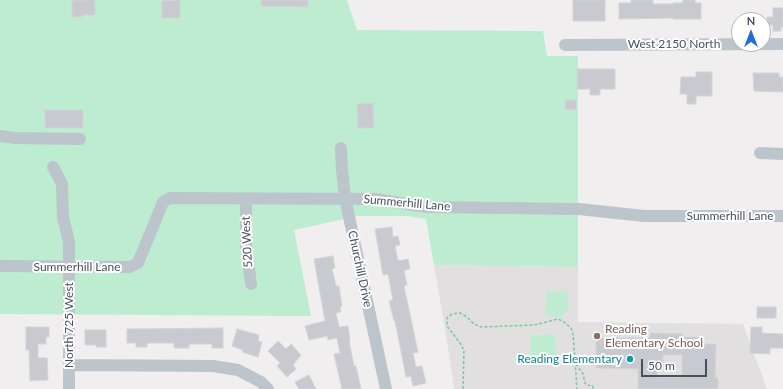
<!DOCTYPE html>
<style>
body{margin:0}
#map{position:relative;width:783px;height:389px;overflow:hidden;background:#f0eeee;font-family:Lato,sans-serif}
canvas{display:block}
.north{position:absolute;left:731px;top:12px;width:40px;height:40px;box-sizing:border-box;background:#fff;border:1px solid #b5b9bd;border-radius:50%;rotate:0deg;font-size:11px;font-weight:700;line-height:16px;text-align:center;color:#47515a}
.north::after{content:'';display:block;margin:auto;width:14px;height:18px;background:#226dd6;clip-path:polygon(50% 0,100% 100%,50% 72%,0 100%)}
.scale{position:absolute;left:641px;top:359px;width:66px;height:18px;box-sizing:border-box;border:2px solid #47515a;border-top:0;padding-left:5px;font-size:12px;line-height:14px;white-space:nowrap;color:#47515a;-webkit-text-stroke:3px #fff;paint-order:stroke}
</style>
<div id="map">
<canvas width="783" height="389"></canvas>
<div class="north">N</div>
<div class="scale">50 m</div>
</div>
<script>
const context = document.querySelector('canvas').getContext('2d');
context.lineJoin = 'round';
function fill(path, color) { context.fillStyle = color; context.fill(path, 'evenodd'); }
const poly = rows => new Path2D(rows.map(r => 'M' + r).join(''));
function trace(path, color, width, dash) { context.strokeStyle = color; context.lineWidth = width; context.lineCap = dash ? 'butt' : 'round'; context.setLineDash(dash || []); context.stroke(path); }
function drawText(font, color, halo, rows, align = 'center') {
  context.font = font + ' Lato,sans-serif'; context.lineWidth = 4; context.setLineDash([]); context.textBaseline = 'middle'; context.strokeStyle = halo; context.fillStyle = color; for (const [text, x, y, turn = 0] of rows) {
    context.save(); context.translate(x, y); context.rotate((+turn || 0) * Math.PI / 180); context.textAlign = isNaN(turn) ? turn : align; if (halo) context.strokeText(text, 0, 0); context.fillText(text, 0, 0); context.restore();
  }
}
fill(poly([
 [434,265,578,267,578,322,743,324,767,389,454,389,448,347]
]), '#e1dfdf');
fill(poly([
 [0,0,347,0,357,30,543,31,547,56,578,56,578,267,434,265,426,219,407,216,358,216,294,230,311,316,0,314],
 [547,291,568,292,568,309,561,317,545,316],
 [555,334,556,356,531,357,530,336]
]), '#beecd1');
const building = poly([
 [72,0,95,0,95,15,82,15,82,17,72,17,72,0],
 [180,0,180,18,162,18,162,1,180,0],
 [261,0,308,0,308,7,261,6,261,0],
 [573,0,605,0,605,21,573,21,573,0],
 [631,0,653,0,653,4,673,4,673,3,683,3,683,0,695,0,695,3,701,3,701,19,673,19,673,18,619,19,619,3,631,3,631,0],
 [773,8,783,8,783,27,781,27,781,31,773,31,773,25,767,25,767,17,773,17,773,8],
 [577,69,615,69,615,89,600,89,600,95,590,95,590,89,577,89,577,69],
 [696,72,712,72,712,96,696,96,696,104,687,104,687,94,680,94,681,77,696,77,696,72],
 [753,73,779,73,779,77,783,77,783,92,754,91,753,73],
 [566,100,576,100,576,110,565,109,566,100],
 [373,103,374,128,358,128,357,104,373,103],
 [45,110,83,110,83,128,45,128,45,110],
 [392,227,393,237,398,236,400,245,395,246,398,261,408,259,410,269,404,270,407,285,404,286,418,352,413,353,416,367,422,366,426,383,413,386,411,376,406,377,395,321,394,321,389,301,393,300,388,274,383,275,375,229,392,227],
 [333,256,335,268,332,269,336,286,339,286,342,306,340,307,341,312,336,313,339,327,348,326,350,340,349,341,354,366,356,366,361,389,342,389,334,354,340,353,337,338,328,340,327,336,309,340,305,326,325,321,314,259,333,256],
 [757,307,776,307,776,318,757,318,757,307],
 [26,327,49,327,49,337,46,337,46,344,38,344,38,358,47,358,48,380,30,381,29,350,26,350,26,327],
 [751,327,762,327,762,333,783,334,783,348,770,348,770,354,750,353,751,327],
 [223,328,223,348,212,348,212,344,189,344,189,348,174,348,174,343,147,343,147,347,136,347,136,343,127,343,127,329,223,328],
 [237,329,259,335,258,341,262,342,258,357,242,352,243,350,232,346,237,329],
 [85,330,106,330,106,347,96,347,96,345,85,345,85,330],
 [650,333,683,334,683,337,697,337,698,344,716,344,715,378,718,378,718,389,638,389,638,369,596,368,596,338,650,338,650,333],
 [663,355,682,355,682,377,657,377,657,363,663,363,663,355],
 [278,341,286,349,291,344,301,355,293,365,296,369,287,377,277,366,280,363,268,351,278,341],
 [309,375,316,389,299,389,295,382,309,375]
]);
fill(building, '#c8cad0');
trace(building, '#d2d4d9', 1);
trace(poly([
 [576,364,583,374,585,383,587,385,593,386,593,389],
 [463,389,464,350,460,343,447,326,447,318,452,314,460,313,467,317,474,324,481,327,534,325,558,319,564,322,571,328,573,333,577,389]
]), '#78c8a2', 1.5, [3, 2]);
trace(poly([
 [565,45,783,44],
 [0,136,15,138,80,139],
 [341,148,342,170,345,198,386,389],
 [760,153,783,154],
 [53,167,62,184,63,217,69,242,69,389],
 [246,199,246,246,251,284],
 [0,266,130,267,138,263,163,202,170,198,376,199,426,207,579,209,644,216,783,216],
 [69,365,213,366,238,370,261,382,268,389]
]), '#bdc5cc', 12);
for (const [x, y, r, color] of [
 [597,336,4,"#8d6e63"],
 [630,359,4,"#0f9aa8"]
]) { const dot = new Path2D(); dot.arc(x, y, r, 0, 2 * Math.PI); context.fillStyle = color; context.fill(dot); trace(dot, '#fff', 1.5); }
drawText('12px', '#47515a', '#fff', [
 ["West 2150 North",674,44],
 ["Summerhill Lane",407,203,5],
 ["Summerhill Lane",730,216],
 ["520 West",247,242,-93],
 ["Summerhill Lane",77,267],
 ["Churchill Drive",360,269,78],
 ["North 725 West",69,325,-90]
]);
drawText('12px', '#785e54', '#fff', [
 ["Reading",605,329],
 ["Elementary School",605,343]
], 'left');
drawText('12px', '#0d838f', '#fff', [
 ["Reading Elementary",622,359]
], 'right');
</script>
